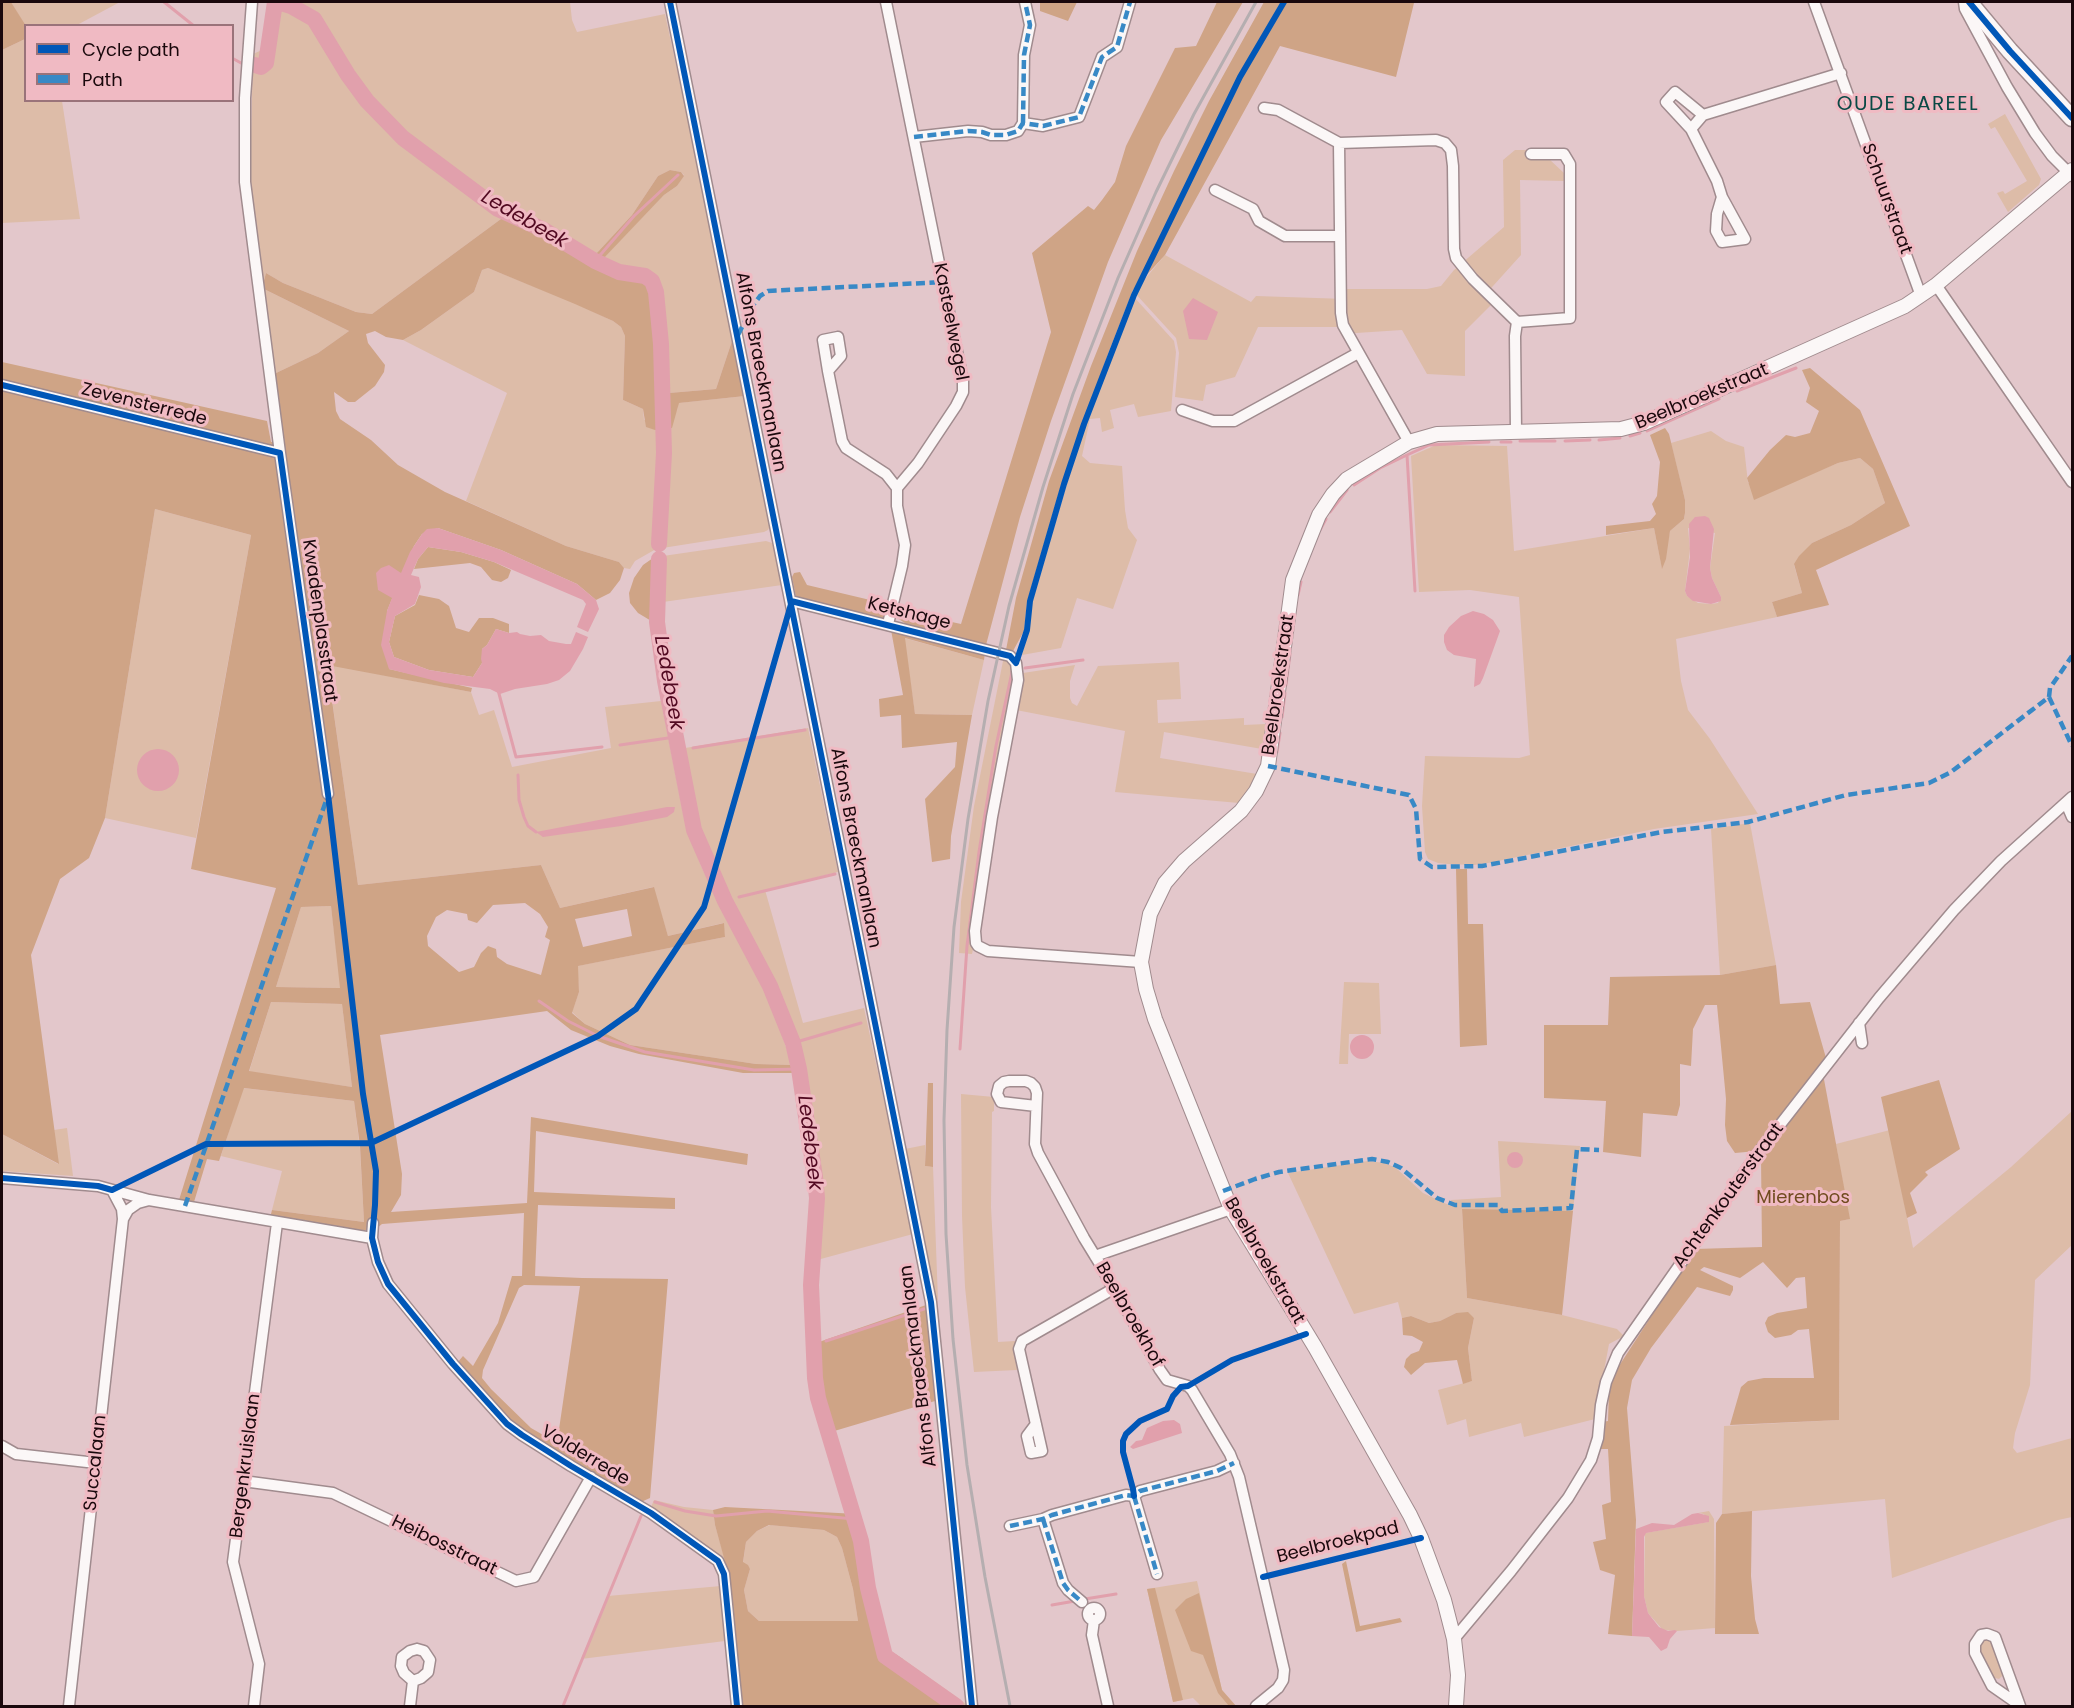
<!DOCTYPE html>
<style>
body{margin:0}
#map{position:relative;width:2074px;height:1708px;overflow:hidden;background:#e3c7cb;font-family:Poppins,sans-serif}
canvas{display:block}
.frame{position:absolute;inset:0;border:3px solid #1a080c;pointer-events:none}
.legend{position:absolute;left:24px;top:24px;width:210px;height:78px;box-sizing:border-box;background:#f0bac3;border:2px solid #9a737a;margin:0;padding:8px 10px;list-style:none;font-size:18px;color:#1a080c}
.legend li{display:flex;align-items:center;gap:12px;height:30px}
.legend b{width:30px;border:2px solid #9a737a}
</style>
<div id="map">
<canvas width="2074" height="1708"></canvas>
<div class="frame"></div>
<ul class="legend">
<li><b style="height:8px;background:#0057b8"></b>Cycle path</li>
<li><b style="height:8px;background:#3889c6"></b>Path</li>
</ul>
</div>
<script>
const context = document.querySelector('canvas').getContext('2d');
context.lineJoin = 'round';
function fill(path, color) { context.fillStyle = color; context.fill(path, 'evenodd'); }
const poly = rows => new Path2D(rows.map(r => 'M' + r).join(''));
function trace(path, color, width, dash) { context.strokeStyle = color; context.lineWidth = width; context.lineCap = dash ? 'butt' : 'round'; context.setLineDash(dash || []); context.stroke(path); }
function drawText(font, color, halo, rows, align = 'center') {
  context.font = font + ' Poppins,sans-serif'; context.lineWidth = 6; context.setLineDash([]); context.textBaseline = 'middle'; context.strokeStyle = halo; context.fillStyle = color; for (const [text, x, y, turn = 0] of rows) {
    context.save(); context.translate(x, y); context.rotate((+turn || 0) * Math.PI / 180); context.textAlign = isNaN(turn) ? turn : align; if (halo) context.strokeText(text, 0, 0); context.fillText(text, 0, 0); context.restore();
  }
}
fill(poly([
 [11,2,120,2,77,25,25,26],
 [269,2,570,2,572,20,577,32,665,14,706,204,732,341,716,389,669,393,664,326,659,291,655,279,646,272,621,268,601,260,664,195,677,186,684,175,681,172,670,170,658,176,632,215,595,255,508,206,505,216,372,314,356,312,283,283,266,273,262,288,349,331,318,353,274,374,262,288,250,181,253,54,262,50,266,33],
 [25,39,26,100,62,101,80,219,2,223,2,50],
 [2005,114,2041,179,2039,185,2008,212,1997,193,2003,191,2005,194,2027,181,1995,127,1991,129,1988,124],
 [1515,150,1527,150,1531,159,1548,158,1565,174,1565,181,1520,180,1521,255,1484,296,1492,304,1465,331,1465,376,1427,374,1402,330,1341,334,1338,327,1258,327,1235,377,1206,385,1203,401,1175,397,1179,353,1176,338,1134,292,1165,255,1251,302,1256,296,1346,299,1347,289,1427,289,1441,286,1454,270,1504,227,1503,160],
 [488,268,575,303,613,321,621,327,625,336,623,400,643,409,644,420,677,411,678,403,745,396,770,526,768,530,764,532,656,549,635,561,630,569,624,568,619,562,566,546,466,501,507,393,403,340,421,330,474,292,482,270],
 [1134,297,1174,341,1176,352,1171,411,1138,417,1134,404,1110,410,1114,428,1102,432,1100,418,1090,419,1082,456,1090,463,1122,466,1125,510,1128,528,1137,540,1113,609,1077,598,1061,648,1022,655,1028,632,1032,603,1066,487,1085,426],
 [1711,431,1726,441,1744,447,1748,483,1804,477,1838,463,1860,458,1873,469,1885,503,1851,525,1812,543,1794,565,1802,593,1772,602,1777,617,1676,639,1681,681,1688,710,1710,739,1758,814,1654,829,1488,863,1474,865,1448,864,1438,863,1428,859,1425,852,1422,806,1425,756,1519,758,1530,755,1519,597,1470,590,1419,592,1411,456,1436,445,1507,446,1514,551,1654,528,1662,568,1670,531,1684,519,1685,514,1685,500,1671,443],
 [1688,528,1715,533,1710,568,1712,578,1721,597,1718,603,1711,604,1698,603,1687,596,1685,591,1690,549],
 [155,509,251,535,196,838,105,818],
 [766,541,772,543,774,547,782,585,663,602,663,556],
 [904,638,984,660,972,715,915,714],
 [1007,660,1015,668,974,945,972,954,959,953,961,902,974,806,1003,661],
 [1179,662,1181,699,1157,700,1158,723,1244,718,1244,725,1266,724,1262,749,1164,732,1160,758,1257,774,1254,783,1239,803,1115,792,1125,731,1016,710,1023,673,1075,665,1070,681,1070,698,1072,703,1077,706,1098,666],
 [327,664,471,692,479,715,494,710,512,767,611,748,605,707,661,701,683,813,701,866,727,920,766,987,792,1065,756,1064,630,1045,585,1024,572,1012,579,992,577,966,725,937,723,923,668,936,653,887,560,908,541,865,358,885],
 [808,728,838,872,765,890,803,1023,864,1008,913,1234,817,1260,821,1197,799,1043,788,1022,774,984,759,954,744,930,733,903,716,876,688,795,684,759,685,748],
 [1750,823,1776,965,1720,975,1711,829],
 [331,906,341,988,276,987,301,907],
 [1344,982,1379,983,1381,1034,1349,1034,1348,1064,1339,1064],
 [271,1002,342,1004,352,1087,249,1072],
 [243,1088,354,1101,360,1149,364,1222,272,1210,282,1171,221,1156],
 [961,1094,994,1097,994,1111,992,1112,991,1207,998,1342,1015,1341,1017,1370,974,1372,965,1287,962,1216],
 [2072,1111,2072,1245,2035,1280,2030,1385,2015,1433,2013,1448,2017,1453,2072,1438,2072,1517,2058,1520,1892,1578,1885,1499,1722,1514,1724,1426,1839,1420,1840,1221,1849,1219,1836,1144,1890,1130,1913,1248,2011,1167],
 [67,1128,73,1176,2,1171,2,1134,58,1164,54,1130],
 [1498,1141,1580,1146,1573,1211,1462,1210,1467,1298,1562,1315,1617,1329,1624,1336,1609,1344,1595,1419,1524,1437,1521,1423,1469,1437,1466,1419,1447,1425,1438,1390,1472,1381,1468,1348,1474,1318,1456,1313,1440,1321,1429,1323,1411,1316,1402,1318,1398,1302,1354,1314,1288,1173,1368,1161,1385,1163,1396,1168,1423,1193,1451,1206,1451,1200,1501,1197],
 [925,1145,925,1166,933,1167,938,1300,934,1300,905,1149],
 [654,1500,684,1507,713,1510,715,1525,726,1563,692,1536,651,1507],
 [1709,1511,1714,1519,1715,1628,1677,1631,1663,1630,1648,1613,1644,1596,1645,1533,1708,1522,1704,1514,1698,1513],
 [770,1525,824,1530,837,1537,842,1548,853,1589,858,1621,759,1621,748,1611,744,1590,750,1569,743,1563,746,1542,757,1531],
 [1197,1581,1222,1690,1236,1706,1201,1706,1193,1698,1173,1702,1147,1589],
 [721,1586,725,1641,581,1659,608,1596],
 [1986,1639,1991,1641,1993,1644,2002,1669,2003,1675,1999,1679,1992,1677,1980,1650,1980,1643],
 [903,1659,969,1706,961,1706,901,1664]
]), '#ddbca8');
fill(poly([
 [2,2,11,2,26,26,25,39,2,50],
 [1040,2,1077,2,1068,21,1040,11],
 [1217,2,1243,2,1161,140,1108,262,1051,421,1020,517,986,645,911,627,897,618,897,610,961,624,1051,332,1032,253,1088,206,1094,210,1102,200,1115,182,1126,146,1175,48,1196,46],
 [1264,2,1398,2,1414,3,1396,77,1280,46,1165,255,1133,290,1108,354,1061,485,1027,602,1024,631,1013,651,1006,650,1016,598,1049,481,1091,366,1137,251,1174,171,1209,101],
 [670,170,681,172,684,176,677,186,664,195,602,260,621,268,646,272,655,279,659,291,664,326,669,393,716,389,732,341,745,396,679,403,672,428,655,430,646,427,643,409,623,400,625,336,621,327,613,321,575,304,488,268,482,270,474,292,421,330,403,340,386,337,375,331,366,334,368,343,385,365,384,372,375,386,355,402,348,402,334,392,336,411,340,419,371,440,398,465,445,492,566,546,619,562,624,568,620,580,610,593,596,600,577,584,501,550,438,528,422,534,414,546,387,611,389,669,472,688,471,692,327,665,358,885,541,865,560,908,654,887,668,936,724,923,725,937,578,966,579,992,572,1013,585,1024,630,1045,756,1064,792,1065,793,1073,743,1073,639,1054,610,1046,571,1030,547,1011,380,1035,402,1174,401,1195,391,1212,527,1203,531,1117,748,1154,747,1165,536,1131,534,1192,675,1198,675,1209,538,1205,535,1276,582,1278,668,1279,650,1498,641,1502,556,1452,510,1422,457,1363,463,1356,473,1366,498,1323,512,1276,522,1276,524,1213,382,1224,377,1228,375,1215,366,1230,360,1231,270,1218,272,1210,364,1222,360,1146,354,1101,244,1088,219,1161,207,1159,194,1202,179,1200,276,888,191,869,251,535,155,509,105,818,89,858,60,879,31,955,59,1164,2,1134,2,362,267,421,271,442,283,440,274,374,318,353,349,331,262,288,266,273,283,283,356,312,372,314,505,216,508,206,595,255,632,215,658,176],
 [525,903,540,914,548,927,545,937,550,940,541,975,507,964,497,957,496,949,488,946,481,953,474,967,459,972,428,946,427,936,436,917,447,910,467,914,468,920,477,923,493,905],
 [331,906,340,988,276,987,301,907],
 [627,909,632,936,583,947,575,919],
 [271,1002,342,1004,352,1087,249,1071],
 [524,1285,580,1286,557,1443,531,1428,491,1389,482,1378,483,1370,519,1288],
 [1810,368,1860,410,1910,526,1816,570,1829,605,1777,617,1772,602,1802,593,1794,564,1799,556,1812,543,1851,525,1885,503,1873,469,1860,458,1838,463,1754,500,1747,478,1770,450,1786,435,1795,437,1810,433,1819,411,1806,402,1810,388,1802,370],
 [1665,428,1669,434,1681,483,1685,500,1685,513,1684,519,1670,531,1666,559,1662,569,1654,528,1606,535,1606,526,1650,521,1656,514,1652,504,1657,496,1660,462,1650,435],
 [428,547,461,552,494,562,511,570,508,578,501,582,492,580,481,567,470,563,414,569,418,559],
 [663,556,661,622,671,685,686,752,684,759,674,761,661,701,653,622,638,613,630,603,629,593,634,578,643,565,653,558],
 [800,572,807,585,887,604,883,618,796,597,792,577,794,573],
 [419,595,439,599,449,606,456,628,469,632,479,618,493,618,509,624,509,633,496,629,487,645,482,649,482,663,473,677,429,670,394,657,389,642,395,616,415,605],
 [891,630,985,653,984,660,905,638,915,714,972,715,951,836,950,859,932,862,925,799,955,767,957,742,902,748,901,715,880,717,879,699,903,695],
 [1456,869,1467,869,1468,924,1483,924,1487,1045,1460,1047],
 [1776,965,1780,1004,1810,1002,1826,1058,1757,1151,1735,1153,1727,1141,1725,1125,1726,1099,1717,1005,1705,1005,1693,1029,1691,1066,1680,1064,1680,1105,1677,1116,1643,1113,1641,1157,1603,1152,1606,1101,1544,1098,1544,1025,1608,1025,1610,977,1720,975],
 [1823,1074,1850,1219,1840,1221,1839,1420,1730,1425,1741,1387,1748,1381,1764,1378,1814,1378,1809,1329,1798,1330,1791,1335,1775,1338,1768,1332,1765,1323,1768,1317,1777,1313,1807,1308,1805,1277,1796,1278,1787,1288,1763,1262,1740,1278,1704,1267,1700,1270,1733,1286,1733,1290,1730,1296,1697,1287,1651,1348,1632,1380,1627,1408,1636,1520,1632,1636,1608,1634,1615,1575,1600,1570,1593,1542,1606,1539,1602,1505,1611,1502,1608,1449,1598,1449,1602,1422,1608,1421,1609,1391,1615,1372,1695,1249,1762,1247,1761,1157],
 [1939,1080,1960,1149,1925,1172,1928,1175,1910,1193,1917,1213,1907,1218,1881,1097],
 [928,1083,933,1083,933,1167,925,1166],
 [1462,1209,1573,1211,1562,1315,1467,1298],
 [926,1305,935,1401,831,1432,821,1398,819,1378,819,1342],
 [1468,1312,1474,1318,1468,1348,1472,1381,1463,1384,1457,1360,1425,1363,1411,1375,1404,1367,1406,1359,1411,1354,1419,1351,1423,1342,1412,1336,1403,1335,1402,1318,1411,1316,1429,1323,1440,1321,1456,1313],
 [725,1507,857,1514,865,1539,886,1648,903,1659,901,1665,961,1706,741,1706,730,1580,715,1525,713,1510],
 [769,1525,824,1530,837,1537,842,1548,853,1589,858,1621,759,1621,748,1611,744,1590,750,1569,748,1565,743,1562,746,1542,757,1531],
 [1752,1511,1751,1576,1755,1619,1759,1634,1715,1634,1716,1523,1722,1514],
 [1346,1561,1360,1626,1400,1618,1402,1622,1356,1632,1342,1564],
 [1155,1588,1183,1700,1173,1702,1147,1589],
 [1199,1593,1222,1690,1236,1706,1229,1706,1218,1693,1203,1655,1191,1651,1175,1610,1186,1599]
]), '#cfa486');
fill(poly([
 [1193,298,1218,312,1207,340,1189,339,1183,311],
 [1705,516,1709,518,1714,529,1710,568,1712,578,1721,597,1721,601,1711,604,1693,601,1687,596,1685,591,1690,557,1689,524,1695,517],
 [438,528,501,550,577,584,596,600,599,609,588,632,577,627,586,604,583,600,494,562,461,552,428,547,418,559,411,575,419,577,421,587,415,604,395,616,389,642,394,657,429,670,473,677,482,663,481,659,482,649,487,645,496,629,509,633,517,632,520,634,530,636,541,635,549,641,566,644,571,644,576,632,588,637,583,649,570,671,559,680,547,684,515,689,500,694,490,689,444,683,389,669,381,645,387,611,392,598,378,590,376,573,381,568,389,565,401,573,410,552,422,534,427,529],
 [1473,611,1484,614,1493,620,1500,631,1483,678,1480,684,1474,687,1476,659,1454,655,1447,650,1444,642,1444,635,1449,627,1461,616],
 '137 770a21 21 0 1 1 42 0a21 21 0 1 1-42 0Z',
 [667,807,675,807,674,812,667,817,621,826,543,837,536,832],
 '1350 1047a12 12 0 1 1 24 0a12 12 0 1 1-24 0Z',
 '1507 1160a8 8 0 1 1 16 0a8 8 0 1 1-16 0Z',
 [1174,1420,1180,1424,1182,1433,1133,1449,1130,1447,1136,1441,1142,1440,1147,1428,1163,1421],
 [1698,1513,1709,1516,1709,1522,1646,1533,1644,1537,1644,1596,1648,1613,1659,1627,1668,1631,1675,1630,1677,1631,1670,1639,1667,1648,1661,1651,1649,1637,1632,1636,1636,1529,1652,1523,1674,1525,1692,1514]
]), '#e1a0ac');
trace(poly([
 [164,2,194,26],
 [232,58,241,63],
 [595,261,634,216,678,175],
 [1737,391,1796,368],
 [1647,431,1719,399],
 [1630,436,1640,433],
 [1599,440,1620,438],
 [1520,441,1555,441],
 [1565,441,1590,440],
 [1501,442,1511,442],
 [1354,485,1380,468,1407,455],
 [1330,512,1347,490],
 [1320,530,1326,519],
 [1415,591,1407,455,1429,445,1489,442],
 [1298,595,1301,582],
 [1025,668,1083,660],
 [1286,685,1290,654],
 [498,690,516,757,602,747],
 [1282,717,1285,693],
 [620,745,675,737],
 [693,748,805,730],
 [1277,752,1280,733],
 [518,775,519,800,524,817,528,826,536,832],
 [739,897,835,874],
 [539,1001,568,1021,598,1036,645,1052,754,1070,799,1069],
 [793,1043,861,1023],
 [960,1049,967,946,979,852,996,746,1012,672],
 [826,1341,924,1309],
 [814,1344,818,1343],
 [655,1502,685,1511,716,1516,767,1511,854,1519],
 [1085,1599,1116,1594],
 [1052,1605,1075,1601],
 [563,1706,641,1516]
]), '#e1a0ac', 3);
trace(poly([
 [278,2,291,6,314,19,348,75,367,101,403,138,498,209,544,230,595,261,619,272,645,276,652,281,656,292,661,344,664,453,659,544],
 [255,65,261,67,266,63,275,2],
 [659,559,657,622,665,681,694,830,725,901,770,986,793,1043,799,1069,815,1177,817,1198,811,1285,815,1378,818,1398,861,1541,868,1588,885,1656,956,1706]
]), '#e1a0ac', 16);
const minor = poly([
 [252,2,245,98,245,182,280,453,328,794],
 [670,2,931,1302,972,1706],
 [886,2,963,381,963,392,956,406,918,463,897,488,897,506,905,545,902,566,888,624],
 [1814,2,1921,296],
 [1964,2,1965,9,2007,87,2035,133,2052,156,2072,176],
 [1264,108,1278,110,1339,143,1436,140,1445,143,1451,150,1453,166,1454,249,1456,258,1473,279,1517,322],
 [1023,123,1024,55,1030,25,1025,2],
 [1691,129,1666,102,1675,92,1703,115],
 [914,137,968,131,982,132,991,135,1006,135,1018,131,1023,123,1043,126,1079,117,1102,57,1117,47,1130,2],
 [1339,143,1341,313,1343,325,1409,442],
 [1215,190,1253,209,1259,221,1285,236,1339,236],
 [1722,197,1745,239,1722,242,1716,231,1717,214,1722,197,1717,181,1691,129,1703,115,1841,73],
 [1936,285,2072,482],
 [1517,322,1570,318,1570,164,1564,154,1531,154],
 [828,371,841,356,838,337,823,340,828,371,842,441,846,448,886,474,897,488],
 [2,385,280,453],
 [1182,410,1213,421,1234,421,1358,353],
 [1516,431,1515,336,1517,322],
 [791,601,1010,656,1016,663,1018,680,992,817,975,931,976,943,978,946,988,951,1141,962],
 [2066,803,2072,817],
 [1859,1023,1862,1043],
 [1036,1106,1001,1102,997,1094,999,1086,1004,1082,1009,1081,1026,1081,1031,1083,1035,1087,1037,1093,1035,1144,1038,1153,1084,1238,1103,1269,1113,1289,1123,1303,1160,1370,1167,1380,1188,1386,1192,1390,1230,1454,1239,1477,1284,1670,1283,1680,1278,1688,1256,1706],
 [2,1178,98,1186,149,1200,372,1238],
 [123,1219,128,1210,138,1203,149,1200],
 [373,1223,372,1238,378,1262,388,1284,453,1364,507,1424,522,1435,571,1466,651,1513,718,1561,724,1574,737,1706],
 [1095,1256,1231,1209],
 [1036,1424,1027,1436,1031,1453,1042,1451,1019,1349,1022,1341,1113,1289],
 [2,1446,16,1454,96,1463],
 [243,1481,333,1493,516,1581,534,1577,591,1477],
 [1134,1496,1157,1574],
 [1043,1519,1063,1583,1068,1590,1082,1602],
 [1010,1526,1043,1519,1052,1515,1126,1495,1134,1496,1140,1491,1217,1471,1234,1463],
 '1088 1614a6 6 0 1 1 12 0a6 6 0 1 1-12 0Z',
 [1094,1620,1092,1635,1108,1706],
 [1454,1639,1511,1571,1568,1498,1591,1460,1598,1438,1601,1405,1606,1382,1618,1353,1758,1153,1879,998,1954,910,2001,861,2072,797],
 [417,1649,424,1651,430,1660,428,1672,421,1678,413,1681,404,1673,401,1666,402,1657,410,1651,417,1649],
 [2018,1704,1992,1686,1975,1653,1975,1644,1981,1635,1987,1634,1995,1637,2020,1706],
 [69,1706,123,1219,122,1209,112,1190],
 [254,1706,259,1664,233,1562,277,1223],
 [410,1706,413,1681]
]);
const tertiary = poly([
 [1456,1706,1458,1675,1454,1639,1444,1600,1421,1538,1410,1515,1315,1347,1231,1209,1155,1019,1146,989,1141,962,1150,914,1165,883,1184,861,1241,811,1256,791,1268,766,1293,580,1319,515,1333,494,1347,479,1409,442,1437,434,1621,429,1644,423,1905,306,1936,285,2072,170]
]);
const primary = poly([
 [1969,2,2010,51,2072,118]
]);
trace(minor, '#a08b8e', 13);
trace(tertiary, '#a08b8e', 16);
trace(primary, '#a08b8e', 19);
trace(minor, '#fbf7f7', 10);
trace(tertiary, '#fbf7f7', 14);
trace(primary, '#fbf7f7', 16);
trace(poly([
 [1010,1706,985,1577,967,1465,953,1339,946,1234,944,1120,947,1030,954,927,968,819,988,701,1009,606,1043,487,1073,394,1118,278,1156,192,1194,114,1256,2]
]), '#b5aeb0', 3);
trace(poly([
 [1023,123,1024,55,1030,25,1025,2],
 [914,137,968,131,982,132,991,135,1006,135,1018,131,1023,123,1043,126,1079,117,1102,57,1117,47,1130,2],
 [738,335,752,307,760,296,768,291,943,282],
 [2049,697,2072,746],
 [1268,766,1409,795,1416,809,1420,859,1432,867,1482,866,1662,832,1748,822,1846,795,1929,783,1951,772,2049,697,2050,688,2072,656],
 [1223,1191,1255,1179,1279,1172,1372,1159,1388,1162,1401,1168,1437,1198,1455,1205,1498,1205,1502,1211,1571,1208,1577,1149,1599,1150],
 [185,1206,326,801],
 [1134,1496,1157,1574],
 [1043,1519,1063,1583,1068,1590,1082,1602],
 [1010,1526,1043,1519,1052,1515,1126,1495,1134,1496,1140,1491,1217,1471,1234,1463]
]), '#3889c6', 4.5, [9, 4.5]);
trace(poly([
 [670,2,931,1302,972,1706],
 [1969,2,2010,51,2072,118],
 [2,385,280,453,328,794,363,1094,376,1171,375,1205,372,1238,378,1262,388,1284,453,1364,507,1424,522,1435,571,1466,651,1513,718,1561,724,1574,737,1706],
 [791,601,1010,656,1016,663],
 [1016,663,1027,630,1030,601,1064,484,1084,424,1134,295,1240,77,1284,2],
 [2,1178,98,1186,112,1190,206,1144,371,1143,598,1036,636,1009,704,907,791,604],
 [1134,1496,1133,1489,1123,1452,1123,1441,1126,1434,1140,1421,1167,1409,1173,1396,1181,1387,1188,1386,1232,1360,1306,1334],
 [1263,1577,1421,1538]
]), '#0057b8', 6);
drawText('18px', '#1a080c', '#f0bac3', [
 ["Schuurstraat",1886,199,70],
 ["Kasteelwegel",950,322,79],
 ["Alfons Braeckmanlaan",760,372,79],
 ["Beelbroekstraat",1702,397,-23],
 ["Zevensterrede",144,405,14],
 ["Ketshage",909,614,14],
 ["Kwadenplasstraat",319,621,82],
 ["Beelbroekstraat",1279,685,-82],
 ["Alfons Braeckmanlaan",855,848,79],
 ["Achtenkouterstraat",1729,1196,-54],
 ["Beelbroekstraat",1264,1261,60],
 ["Beelbroekhof",1129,1315,60],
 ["Alfons Braeckmanlaan",919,1366,-97],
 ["Volderrede",585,1456,31],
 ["Succalaan",96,1463,-84],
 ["Bergenkruislaan",246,1466,-83],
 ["Beelbroekpad",1338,1543,-14],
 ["Heibosstraat",444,1546,26]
]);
drawText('18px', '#704b1f', '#f0bac3', [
 ["Mierenbos",1803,1198]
]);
context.letterSpacing = '1.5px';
drawText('20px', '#0a4945', '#f0bac3', [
 ["OUDE BAREEL",1908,105]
]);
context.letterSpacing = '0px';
drawText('italic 20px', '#520921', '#f0bac3', [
 ["Ledebeek",524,220,30],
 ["Ledebeek",668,683,80],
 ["Ledebeek",809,1143,83]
]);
</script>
